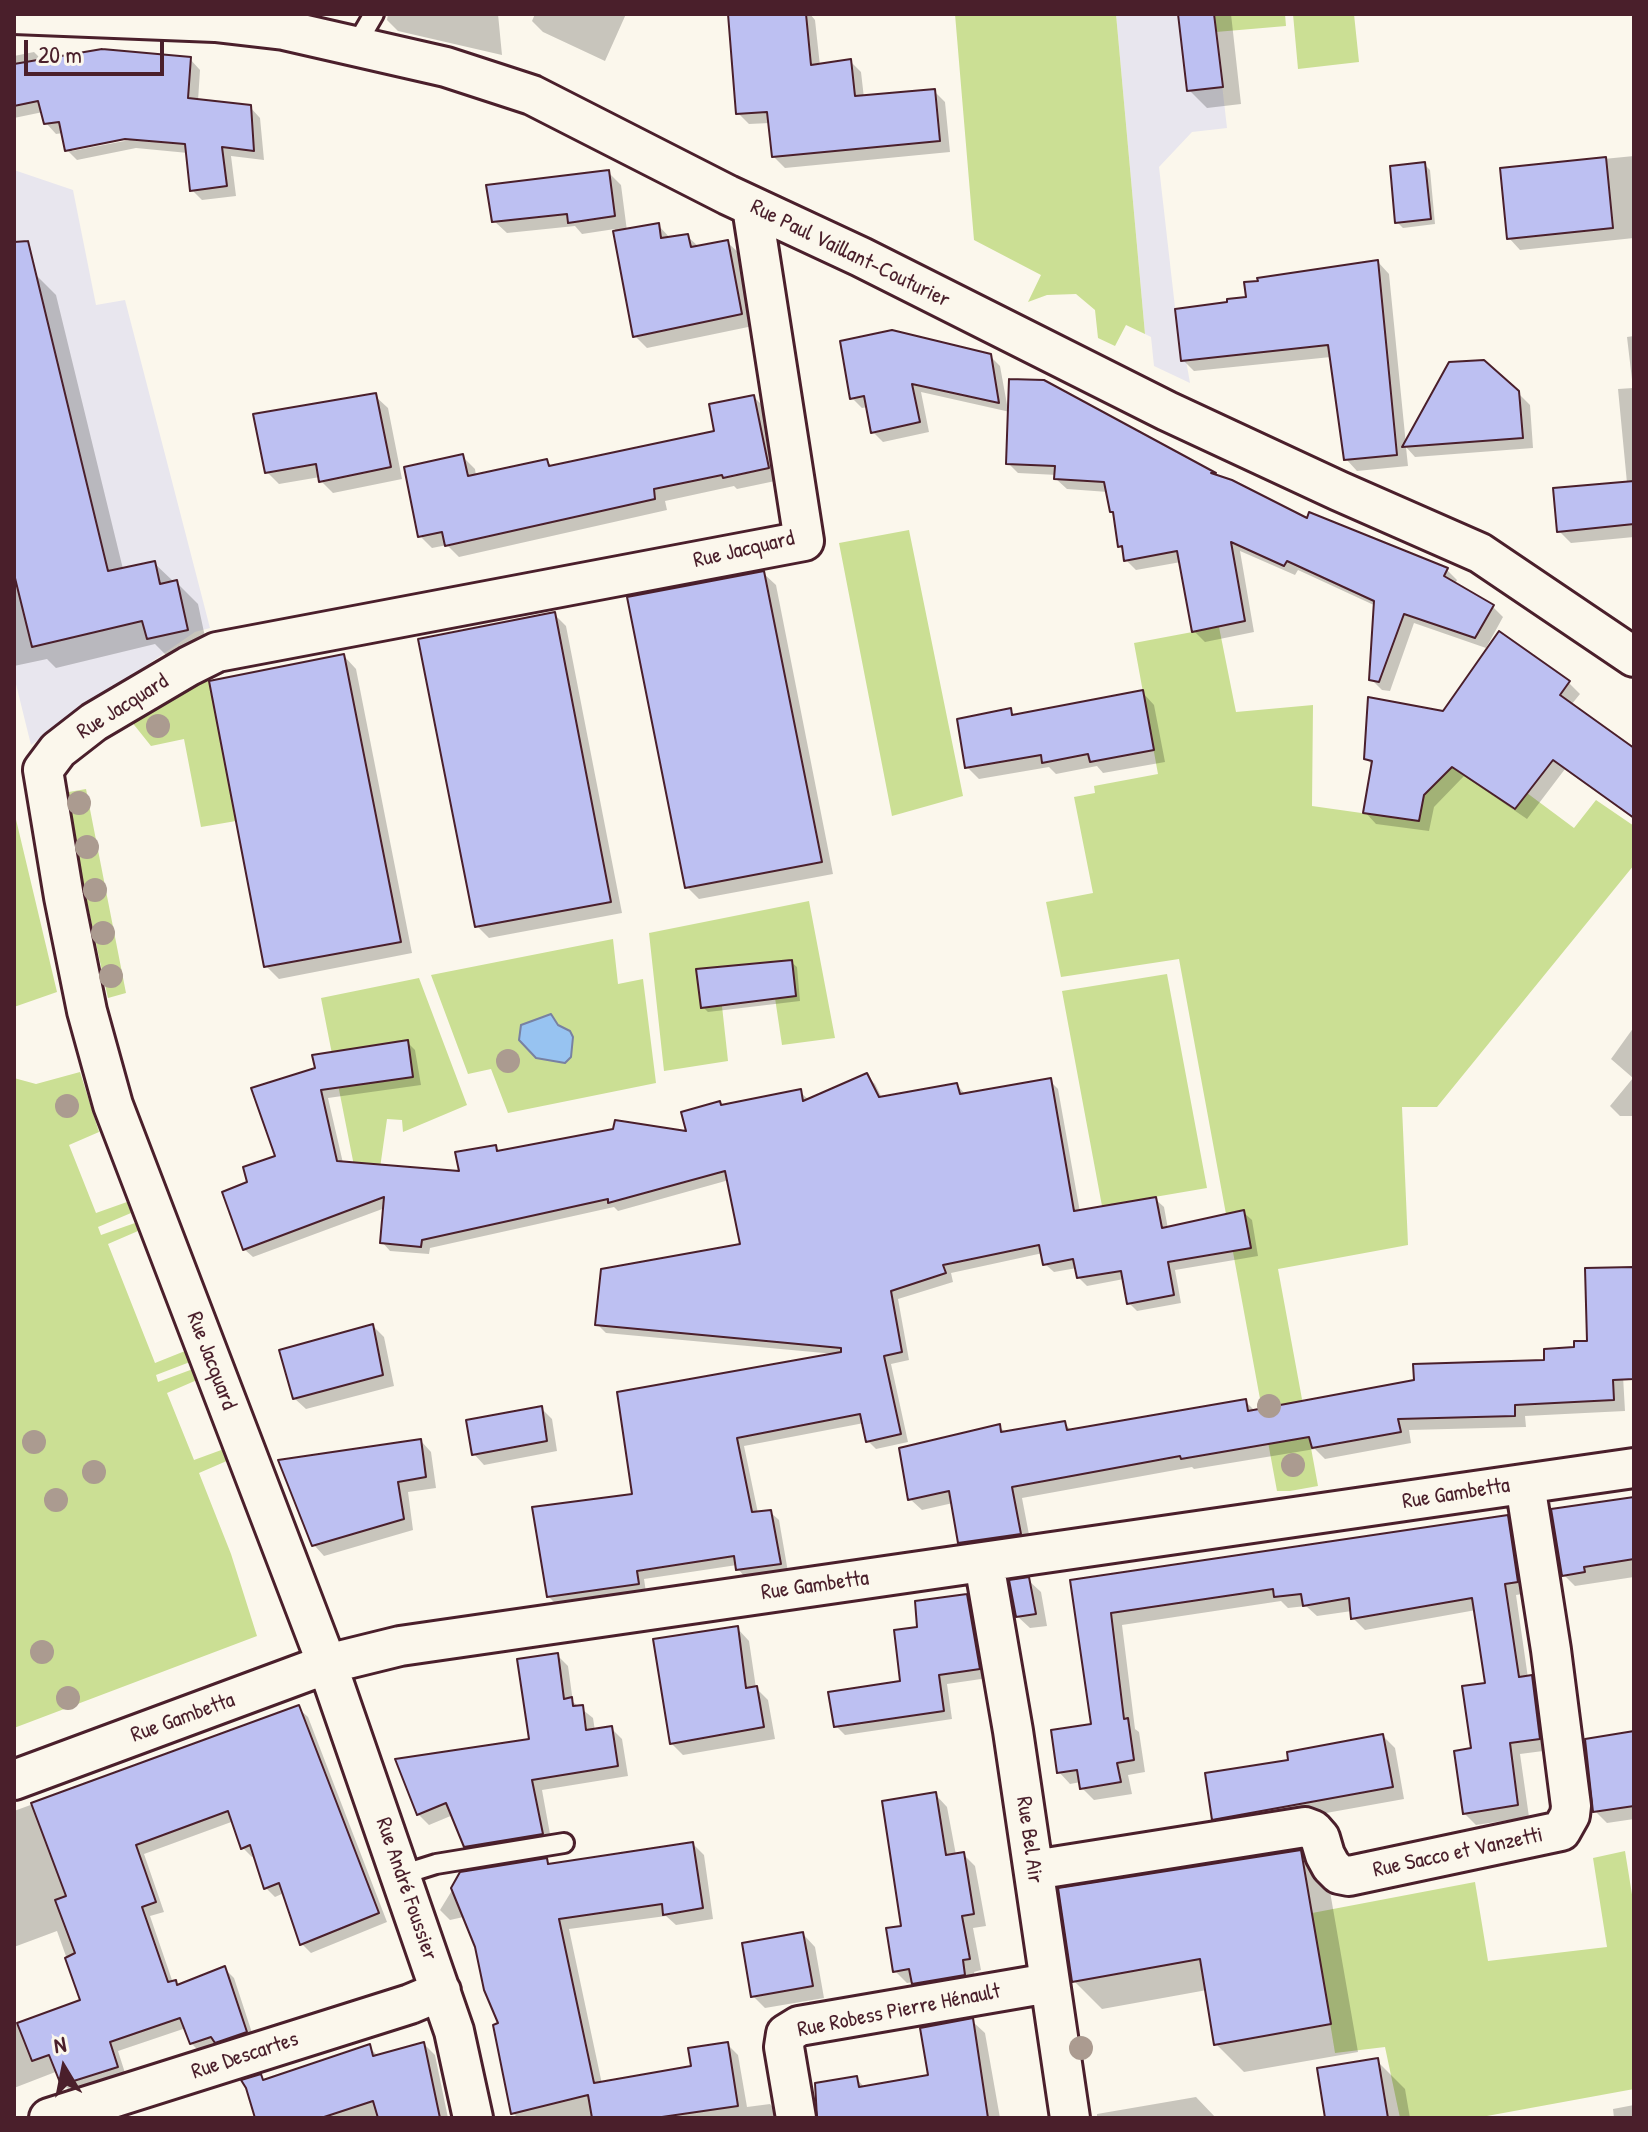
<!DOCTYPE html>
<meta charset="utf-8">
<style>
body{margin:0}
#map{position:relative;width:1648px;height:2132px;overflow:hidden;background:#fbf7ec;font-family:"Patrick Hand",sans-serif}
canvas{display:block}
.frame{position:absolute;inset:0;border:16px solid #4a1f2b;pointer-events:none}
.north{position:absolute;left:24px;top:2028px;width:80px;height:80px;-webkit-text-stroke:6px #fbf7ec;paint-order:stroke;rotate:350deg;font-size:22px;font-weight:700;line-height:32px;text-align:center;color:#4a1f2b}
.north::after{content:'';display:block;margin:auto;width:28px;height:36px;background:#4a1f2b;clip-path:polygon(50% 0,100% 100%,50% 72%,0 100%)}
.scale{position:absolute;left:24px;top:40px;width:140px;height:36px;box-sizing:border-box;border:4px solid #4a1f2b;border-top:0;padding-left:10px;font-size:24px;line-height:28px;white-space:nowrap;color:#4a1f2b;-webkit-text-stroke:6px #fbf7ec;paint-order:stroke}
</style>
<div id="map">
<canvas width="1648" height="2132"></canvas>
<div class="frame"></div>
<div class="north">N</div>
<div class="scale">20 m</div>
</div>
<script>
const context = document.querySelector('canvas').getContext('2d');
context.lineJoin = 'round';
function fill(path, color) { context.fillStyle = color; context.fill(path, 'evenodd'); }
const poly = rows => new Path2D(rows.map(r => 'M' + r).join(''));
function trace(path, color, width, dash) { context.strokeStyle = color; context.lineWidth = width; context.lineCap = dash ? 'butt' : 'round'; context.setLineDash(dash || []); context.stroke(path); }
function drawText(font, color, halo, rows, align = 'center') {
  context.font = font + ' "Patrick Hand",sans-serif'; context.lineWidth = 8; context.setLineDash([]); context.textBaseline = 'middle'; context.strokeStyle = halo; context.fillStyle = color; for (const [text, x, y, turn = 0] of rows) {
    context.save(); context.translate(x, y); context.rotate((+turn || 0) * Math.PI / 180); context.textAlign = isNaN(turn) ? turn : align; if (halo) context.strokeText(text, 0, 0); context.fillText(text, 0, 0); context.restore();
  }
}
fill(poly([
 [1116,14,1214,14,1227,128,1192,132,1159,167,1181,360,1186,360,1190,383,1154,366,1151,337,1145,334],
 [14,170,73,190,96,305,125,300,210,628,195,632,31,745,14,676]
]), '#e8e6ee');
fill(poly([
 [955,14,1116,14,1145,334,1126,325,1115,346,1098,338,1095,310,1076,294,1047,295,1028,302,1041,275,974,240],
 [1214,14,1285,14,1286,26,1216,32],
 [1293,14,1354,14,1359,62,1298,69],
 [909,530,963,796,892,816,839,543],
 [1219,627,1236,712,1313,705,1312,806,1418,821,1424,796,1451,758,1514,810,1527,793,1574,828,1596,800,1634,826,1634,865,1437,1107,1402,1107,1408,1245,1278,1269,1318,1486,1290,1491,1277,1491,1179,959,1061,977,1046,902,1093,893,1074,797,1095,793,1094,786,1158,774,1134,643],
 [208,676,236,821,201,827,184,739,151,746,131,721],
 [86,789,126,993,108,998,63,793],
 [14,811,57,992,14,1007],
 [809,901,835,1038,782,1045,775,998,722,1006,728,1061,664,1071,649,933],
 [613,939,618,984,643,979,656,1083,508,1113,491,1069,468,1074,431,975],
 [1167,974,1207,1188,1102,1206,1062,991],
 [419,978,467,1105,403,1132,402,1120,387,1119,380,1168,355,1171,321,998],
 [80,1072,99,1132,69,1145,96,1213,127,1202,131,1213,98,1227,101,1235,135,1223,138,1231,108,1244,155,1363,185,1351,190,1362,156,1375,158,1382,193,1369,197,1380,167,1393,194,1460,224,1449,229,1460,199,1473,231,1554,257,1636,14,1728,14,1078,36,1084],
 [1625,1851,1634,1907,1634,2089,1476,2118,1400,2118,1385,2047,1335,2053,1312,1913,1475,1882,1488,1961,1607,1947,1593,1858]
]), '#cbdf94');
const water = poly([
 [551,1014,558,1025,570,1031,573,1037,571,1057,565,1063,536,1058,519,1040,521,1025,551,1014]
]);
fill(water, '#97c3f1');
trace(water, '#7881a2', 2);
fill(poly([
 [388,14,498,14,502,55,398,31,387,20],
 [535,14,626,14,605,61,543,32,532,21],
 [750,14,810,14,815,20,820,66,850,61,861,72,864,98,934,91,945,102,950,152,785,168,774,157,770,123,749,124,738,113],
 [1180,14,1231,14,1241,104,1207,108,1189,90],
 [34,52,43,61,190,59,200,70,198,101,250,107,260,118,264,160,231,156,236,196,202,200,192,190,188,153,136,148,77,160,67,150,63,133,56,134,46,123,43,112,14,118,14,56],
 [134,135,135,139,72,151,72,147],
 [1634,156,1634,238,1520,250,1509,238,1502,169],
 [1424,164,1430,170,1435,224,1403,228,1397,222],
 [609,173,621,185,627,231,658,225,671,239,687,236,699,247,727,242,740,254,753,326,647,348,635,336,615,229,582,234,575,226,507,233,494,221],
 [1378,262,1389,274,1406,445,1518,393,1530,405,1533,448,1415,457,1406,447,1408,466,1357,471,1346,459,1331,357,1194,371,1183,360,1230,304],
 [34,273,56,295,123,569,154,563,174,582,176,582,198,604,208,651,170,659,155,644,56,668,47,659,14,666,14,278],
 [1634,336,1634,537,1571,543,1559,531,1627,483,1618,389,1633,388,1627,337],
 [990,356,1000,366,1008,410,1043,382,1214,475,1308,520,1447,570,1457,580,1455,584,1492,606,1503,617,1486,648,1414,623,1390,691,1382,690,1371,679,1376,606,1298,570,1295,575,1240,551,1254,632,1205,642,1194,631,1181,562,1136,570,1126,560,1124,550,1120,546,1115,515,1111,511,1108,492,1067,489,1056,479,1057,475,1018,473,1008,463,1010,412,921,392,929,432,883,442,873,432,868,407,862,408,852,398],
 [375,396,388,408,402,479,333,493,321,481,320,477,279,484,267,472],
 [754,397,766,409,780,480,737,489,734,486,665,501,667,510,459,557,447,545,432,548,420,536,463,457,475,469,476,476,547,461,553,468,716,433],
 [763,573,776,585,833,874,699,899,687,887],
 [554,614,566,626,622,913,489,938,477,926],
 [344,656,356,669,412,953,279,979,266,966],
 [1569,683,1580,694,1571,705,1634,751,1634,819,1565,769,1527,819,1464,776,1434,807,1429,831,1376,824,1365,812,1373,765,1366,759,1444,713],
 [1143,693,1154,705,1165,762,1103,773,1097,766,1056,774,1049,767,979,779,967,767,1010,710,1016,717],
 [791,962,797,967,800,1001,708,1012,703,1007],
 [1634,1027,1634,1116,1620,1116,1610,1106,1633,1078,1611,1059],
 [407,1042,415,1050,421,1085,328,1098,343,1163,462,1173,495,1147,501,1153,688,1133,723,1107,800,1092,809,1100,866,1075,875,1084,882,1098,957,1085,965,1094,1050,1081,1058,1089,1080,1212,1155,1199,1164,1207,1168,1229,1243,1212,1252,1220,1258,1256,1175,1270,1181,1303,1137,1311,1129,1303,1124,1279,1087,1286,1079,1278,1077,1268,1054,1272,1045,1264,1043,1253,951,1273,953,1282,898,1299,909,1360,891,1364,908,1442,876,1449,868,1441,864,1423,744,1446,758,1513,770,1512,779,1520,788,1572,746,1578,738,1569,737,1565,644,1579,646,1592,557,1605,548,1596,635,1496,835,1354,606,1333,597,1324,743,1246,729,1180,618,1211,614,1207,430,1248,429,1254,390,1251,382,1242,385,1208,253,1257,244,1249,249,1184,277,1157,253,1089],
 [1634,1269,1634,1376,1623,1376,1625,1411,1525,1416,1526,1427,1409,1430,1411,1443,1325,1459,1315,1449,1194,1469,1192,1467,1022,1498,1031,1545,972,1554,960,1542,953,1503,922,1510,910,1499,999,1426,1006,1433,1064,1423,1072,1431,1245,1401,1255,1411,1546,1362,1590,1342],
 [373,1326,384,1337,394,1386,306,1409,294,1398],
 [541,1408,552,1419,557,1451,484,1465,474,1454],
 [421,1441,431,1452,436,1488,408,1492,413,1530,324,1556,314,1545],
 [1634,1499,1634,1577,1575,1586,1564,1575],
 [1507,1518,1519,1530,1529,1593,1516,1595,1528,1678,1531,1677,1543,1689,1551,1750,1520,1754,1529,1817,1476,1825,1464,1813,1473,1749,1487,1684,1476,1610,1365,1630,1353,1618,1352,1611,1317,1616,1306,1606,1288,1608,1281,1601,1122,1625,1135,1729,1139,1732,1145,1772,1128,1775,1132,1794,1094,1800,1082,1788,1081,1782,1070,1784,1059,1772,1093,1725,1072,1582],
 [1028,1580,1041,1592,1047,1626,1030,1628,1017,1616],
 [966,1596,976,1605,988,1678,947,1684,952,1719,845,1735,836,1726,902,1683,919,1629],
 [737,1628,749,1641,756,1688,768,1700,775,1739,683,1755,671,1743],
 [557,1655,568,1666,573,1702,593,1718,595,1731,611,1728,622,1739,628,1776,542,1790,552,1845,477,1857,466,1846,453,1815,429,1825,418,1814,532,1741],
 [298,1708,308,1717,387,1922,311,1953,302,1944,284,1893,275,1897,266,1888,256,1856,252,1857,243,1848,234,1821,144,1854,164,1912,150,1916,173,1983,179,1986,225,1969,234,1978,255,2042,201,2053,191,2043,186,2028,118,2051,126,2076,72,2093,63,2084,58,2071,14,2088,14,2025,82,2001,57,1931,14,1947,14,1811],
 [1634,1733,1634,1819,1607,1823,1595,1811],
 [1383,1736,1395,1748,1404,1799,1226,1831,1214,1819,1291,1762],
 [935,1794,947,1807,956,1855,963,1854,975,1866,986,1926,973,1928,981,1970,974,1972,977,1987,926,1996,914,1982,907,1983,895,1971],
 [693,1844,704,1855,713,1919,676,1925,666,1916,569,1929,602,2084,693,2068,727,2044,738,2055,747,2107,770,2104,782,2118,518,2118,513,2113,500,2024,468,1916,450,1920,440,1910,462,1874,546,1860,552,1866],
 [1300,1852,1328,1880,1358,2052,1244,2072,1216,2044,1207,1990,1102,2009,1074,1981],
 [803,1934,815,1947,824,1998,765,2008,753,1996],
 [972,2021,985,2033,1000,2118,819,2118,856,2078,865,2088,930,2076],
 [424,2044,435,2055,448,2118,257,2118,260,2076,265,2081,369,2047,379,2057],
 [1377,2061,1405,2089,1410,2118,1327,2118],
 [1196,2097,1216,2118,1097,2118,1097,2114],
 [1634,2105,1634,2118,1614,2118,1613,2109]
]), '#0003');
const building = poly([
 [728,14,806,14,811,65,851,59,855,96,935,89,940,141,772,157,767,112,736,114,728,14],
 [1178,14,1214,14,1223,87,1187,91,1178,14],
 [102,49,191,57,188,98,251,105,254,151,222,147,227,186,190,191,185,144,125,139,65,151,59,122,44,124,38,101,14,106,14,64,102,49],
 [1606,157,1613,228,1507,239,1500,168,1606,157],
 [1425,162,1431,219,1395,223,1390,166,1425,162],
 [609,170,615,216,568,223,567,214,492,222,486,185,609,170],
 [659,223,661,238,688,234,691,247,728,240,742,314,633,337,613,231,659,223],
 [28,241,108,571,155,561,160,584,177,580,188,630,147,639,142,621,32,647,14,574,14,242,28,241],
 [1378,260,1397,455,1344,460,1328,345,1181,361,1175,309,1227,302,1227,299,1246,297,1244,282,1258,281,1257,278,1378,260],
 [892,330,991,354,999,403,912,384,920,422,871,433,864,396,850,399,840,341,892,330],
 [1484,360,1519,391,1523,438,1402,447,1449,362,1484,360],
 [1009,379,1044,380,1216,473,1211,473,1232,480,1307,518,1309,512,1448,568,1444,576,1494,605,1475,638,1404,614,1379,682,1369,680,1374,601,1287,561,1284,566,1231,542,1245,621,1192,632,1177,551,1124,561,1122,546,1118,547,1113,512,1110,512,1104,482,1054,479,1055,466,1006,464,1009,379],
 [376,393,391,467,319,482,316,464,265,473,253,414,376,393],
 [754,395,769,468,723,478,722,475,654,489,655,499,445,546,442,532,418,537,404,467,463,454,468,476,547,459,549,466,714,431,709,404,754,395],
 [1634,481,1634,524,1557,532,1553,488,1634,481],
 [764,571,822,862,685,888,627,597,764,571],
 [555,612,611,902,475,927,418,639,555,612],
 [1499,631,1570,681,1560,695,1634,748,1634,818,1553,760,1515,809,1452,767,1424,795,1419,821,1363,813,1372,761,1364,759,1368,697,1443,711,1499,631],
 [344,654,401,942,264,967,209,681,344,654],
 [1143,690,1154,750,1090,762,1088,754,1042,763,1041,755,965,768,957,719,1011,708,1012,715,1143,690],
 [792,960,796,996,701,1008,696,969,792,960],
 [408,1040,413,1077,321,1090,337,1161,459,1171,455,1152,496,1145,497,1151,613,1129,615,1120,686,1131,681,1112,720,1101,721,1105,801,1089,803,1101,867,1073,879,1097,957,1083,960,1094,1051,1078,1074,1211,1156,1197,1162,1228,1244,1210,1251,1248,1168,1262,1174,1295,1127,1304,1121,1271,1077,1278,1073,1259,1043,1265,1039,1245,943,1265,946,1273,891,1291,902,1352,884,1356,901,1434,866,1442,860,1414,737,1438,752,1512,771,1510,781,1564,736,1570,734,1556,637,1571,639,1584,547,1597,532,1507,632,1494,617,1392,841,1352,841,1348,595,1325,601,1269,740,1244,725,1171,608,1203,608,1199,422,1240,421,1247,380,1243,384,1197,243,1250,222,1192,247,1182,243,1167,275,1156,251,1088,315,1068,312,1055,408,1040],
 [1634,1267,1634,1379,1613,1380,1614,1400,1515,1405,1515,1416,1398,1419,1401,1432,1312,1448,1309,1437,1181,1459,1180,1456,1012,1487,1021,1534,958,1543,949,1491,908,1500,899,1448,1000,1424,1001,1432,1065,1421,1067,1430,1246,1399,1248,1411,1414,1380,1413,1364,1544,1360,1544,1349,1574,1347,1574,1341,1587,1341,1585,1268,1634,1267],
 [373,1324,383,1375,293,1399,279,1350,373,1324],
 [542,1406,547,1441,472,1455,466,1420,542,1406],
 [421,1439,426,1477,398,1482,404,1519,312,1546,278,1460,421,1439],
 [1634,1497,1634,1559,1584,1567,1585,1572,1562,1576,1551,1509,1634,1497],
 [1508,1515,1518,1582,1505,1584,1519,1677,1532,1675,1540,1739,1510,1743,1518,1805,1463,1814,1454,1751,1471,1748,1462,1686,1485,1683,1472,1598,1351,1619,1349,1598,1303,1606,1301,1594,1274,1597,1273,1589,1111,1613,1124,1719,1128,1718,1134,1760,1117,1763,1121,1782,1080,1789,1077,1770,1057,1773,1051,1730,1091,1724,1070,1580,1508,1515],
 [1029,1577,1036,1614,1016,1617,1009,1580,1029,1577],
 [967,1594,980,1669,939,1675,944,1711,834,1727,828,1692,900,1681,894,1630,917,1627,915,1601,967,1594],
 [738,1626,746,1688,757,1686,764,1727,670,1744,653,1639,738,1626],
 [558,1653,564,1699,572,1697,573,1706,583,1705,586,1730,612,1726,618,1766,532,1780,543,1834,464,1847,446,1803,417,1815,395,1759,529,1739,517,1659,558,1653],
 [299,1705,379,1913,300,1945,279,1883,264,1889,250,1845,241,1849,228,1811,136,1845,156,1902,142,1907,168,1982,176,1980,177,1985,225,1966,247,2032,215,2043,211,2037,190,2044,180,2018,110,2042,118,2067,61,2085,49,2055,32,2061,17,2023,80,2000,65,1958,75,1953,55,1900,66,1896,31,1803,299,1705],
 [1634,1731,1634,1806,1593,1812,1585,1739,1634,1731],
 [1383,1734,1393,1787,1212,1820,1205,1773,1288,1760,1287,1752,1383,1734],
 [936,1792,946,1855,964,1852,974,1914,962,1916,970,1959,963,1960,965,1975,912,1984,909,1969,893,1972,886,1928,901,1926,882,1801,936,1792],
 [693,1842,703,1908,663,1915,662,1904,559,1919,594,2083,691,2066,688,2048,728,2042,738,2106,655,2118,592,2118,588,2095,511,2114,493,2025,498,2023,484,1990,475,1947,451,1888,460,1872,547,1858,548,1864,693,1842],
 [1301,1850,1331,2024,1214,2045,1200,1959,1072,1982,1058,1888,1301,1850],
 [803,1932,813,1986,751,1997,742,1943,803,1932],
 [973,2018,988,2118,817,2118,815,2083,857,2076,859,2087,928,2075,920,2028,973,2018],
 [424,2042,440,2118,378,2118,373,2101,321,2118,255,2118,246,2088,241,2080,261,2074,263,2080,370,2044,373,2056,424,2042],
 [1378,2058,1388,2118,1325,2118,1317,2068,1378,2058]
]);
fill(building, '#bdc0f2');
trace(building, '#4a1f2b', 2);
const service = poly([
 [356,45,374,14],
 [401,1875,436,1864,564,1843]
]);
const minor = poly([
 [14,14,215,22,284,30,446,67,532,95,728,195,861,257,1167,411,1339,491,1480,553,1634,657],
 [984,1563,1013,1731,1070,2118],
 [14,1780,327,1664,400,1646,1634,1468],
 [1034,1870,1305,1827,1313,1830,1320,1838,1325,1855,1331,1866,1339,1874,1349,1876,1561,1831,1570,1815,1571,1806,1551,1650,1525,1484],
 [49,2118,410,2004,441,1991],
 [473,2118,454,2031,327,1664,113,1105,87,1011,64,897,43,770,58,750,94,722,189,666,217,652,804,541,752,207],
 [796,2118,784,2047,786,2034,799,2026,1049,1983]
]);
trace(service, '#4a1f2b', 24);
trace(minor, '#4a1f2b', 44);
trace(service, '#fbf7ec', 18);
trace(minor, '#fbf7ec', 38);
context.fillStyle = '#ab9b90';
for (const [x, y] of [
 [158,726],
 [79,803],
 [87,847],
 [95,890],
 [103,933],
 [111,976],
 [508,1061],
 [67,1106],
 [1269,1406],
 [34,1442],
 [1293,1465],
 [94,1472],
 [56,1500],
 [42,1652],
 [68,1698],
 [1081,2048]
]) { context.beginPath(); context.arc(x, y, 12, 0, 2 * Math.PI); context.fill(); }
drawText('22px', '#4a1f2b', '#fbf7ec', [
 ["Rue Paul Vaillant-Couturier",850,254,26],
 ["Rue Jacquard",744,550,-13],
 ["Rue Jacquard",123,707,-32],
 ["Rue Jacquard",211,1361,69],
 ["Rue Gambetta",1456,1494,-9],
 ["Rue Gambetta",815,1586,-8],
 ["Rue Gambetta",183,1718,-20],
 ["Rue Bel Air",1029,1840,82],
 ["Rue Sacco et Vanzetti",1458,1853,-12],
 ["Rue André Foussier",406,1889,71],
 ["Rue Robess Pierre Hénault",899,2011,-11],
 ["Rue Descartes",245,2056,-18]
]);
</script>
